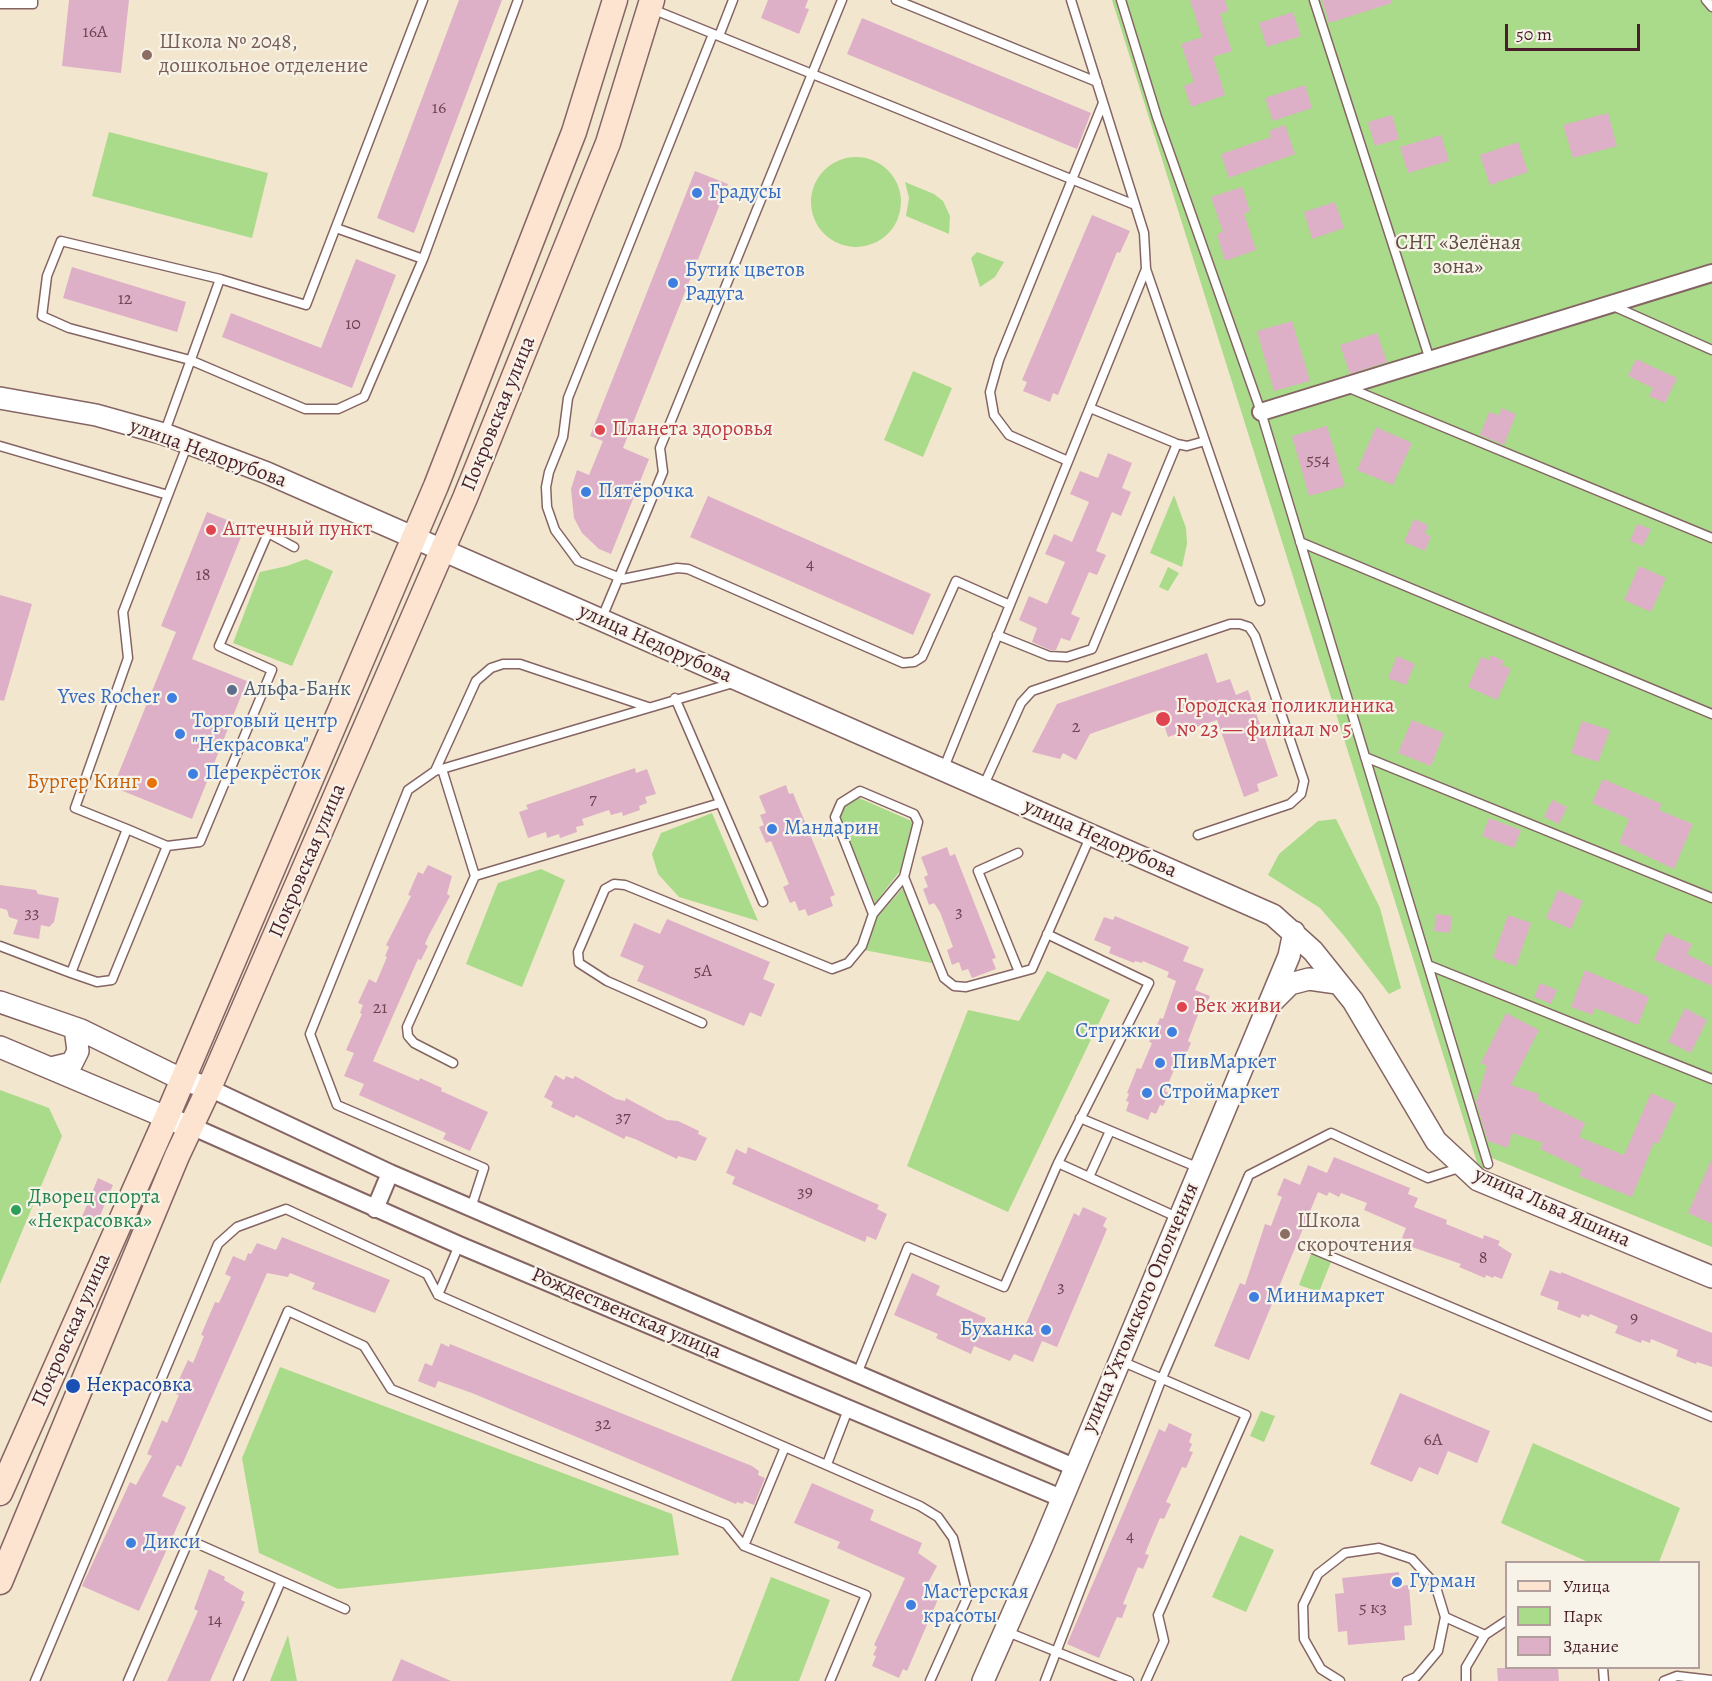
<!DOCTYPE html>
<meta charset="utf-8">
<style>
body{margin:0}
#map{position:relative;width:1712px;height:1681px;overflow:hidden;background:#f3e6ce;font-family:Alegreya,serif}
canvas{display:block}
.legend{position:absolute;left:1505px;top:1561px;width:195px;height:108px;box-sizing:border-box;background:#f7f3e8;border:2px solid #b29e9c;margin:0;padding:8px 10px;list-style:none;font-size:18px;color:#4a1f2b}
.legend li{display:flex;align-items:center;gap:12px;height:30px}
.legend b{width:30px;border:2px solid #b29e9c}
.scale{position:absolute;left:1505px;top:24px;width:135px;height:27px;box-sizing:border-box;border:3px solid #4a1f2b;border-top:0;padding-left:8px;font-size:18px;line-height:21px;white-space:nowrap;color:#4a1f2b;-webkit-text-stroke:4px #f7f3e8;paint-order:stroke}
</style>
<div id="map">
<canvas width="1712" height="1681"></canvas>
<ul class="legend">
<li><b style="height:8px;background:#fde4d1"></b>Улица</li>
<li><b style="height:16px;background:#a9db8a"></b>Парк</li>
<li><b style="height:16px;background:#deb0c7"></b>Здание</li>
</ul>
<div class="scale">50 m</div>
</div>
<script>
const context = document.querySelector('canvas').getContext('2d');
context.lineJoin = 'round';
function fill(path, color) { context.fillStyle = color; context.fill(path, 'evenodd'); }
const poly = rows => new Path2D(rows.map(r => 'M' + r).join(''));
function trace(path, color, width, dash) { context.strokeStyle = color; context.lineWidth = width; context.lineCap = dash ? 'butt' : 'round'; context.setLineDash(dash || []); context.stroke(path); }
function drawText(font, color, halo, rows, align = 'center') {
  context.font = font + ' Alegreya,serif'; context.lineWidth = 4.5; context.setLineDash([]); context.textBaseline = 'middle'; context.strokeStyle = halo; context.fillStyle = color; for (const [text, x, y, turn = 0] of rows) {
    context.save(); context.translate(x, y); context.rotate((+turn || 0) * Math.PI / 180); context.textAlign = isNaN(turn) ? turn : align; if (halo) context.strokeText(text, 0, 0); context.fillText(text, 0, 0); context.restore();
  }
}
fill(poly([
 [1112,0,1712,0,1712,1247,1492,1158,1480,1172],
 [109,132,268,173,252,238,92,196],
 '811 202a45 45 0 1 1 90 0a45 45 0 1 1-90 0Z',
 [905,182,934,194,943,201,950,216,949,234,906,216,909,198],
 [977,252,1004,262,995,277,980,287,971,258],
 [913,371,952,388,923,457,884,440],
 [1174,495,1186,528,1187,544,1182,567,1150,553],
 [306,559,333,571,292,666,233,643,260,572,287,566],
 [1168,567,1179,573,1168,591,1159,587],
 [859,798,914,822,900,871,875,903,840,818,845,804],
 [712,813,758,921,679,897,658,874,652,854,661,833],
 [1336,819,1380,908,1401,988,1389,994,1345,937,1320,908,1268,875,1279,854,1318,821],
 [541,869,565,880,522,987,466,964,498,883],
 [903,888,932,963,864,950,878,916],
 [1047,971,1110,1000,1008,1212,907,1166,968,1010,1019,1021],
 [0,1090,49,1108,62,1136,0,1284],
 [1313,1249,1333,1257,1319,1292,1299,1285],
 [280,1367,672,1514,679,1555,338,1589,259,1553,242,1458],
 [1261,1411,1275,1416,1264,1442,1250,1436],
 [1533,1443,1680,1508,1659,1562,1588,1562,1501,1523],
 [1240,1535,1274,1550,1246,1612,1212,1597],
 [771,1577,830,1600,799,1681,731,1681],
 [288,1635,297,1681,270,1681]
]), '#a9db8a');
fill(poly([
 [69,0,129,0,121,73,62,66],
 [459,0,502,0,414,233,377,218],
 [768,0,808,0,805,8,809,9,799,34,761,18],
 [1190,0,1225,0,1228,11,1220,14,1232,51,1213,57,1225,95,1191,107,1184,86,1194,82,1181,44,1202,37],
 [1322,0,1391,0,1392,3,1329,23],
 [1293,12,1301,36,1267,47,1259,23],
 [862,18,1091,113,1077,149,847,54],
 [1305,85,1312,108,1273,121,1265,98],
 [1608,113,1617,146,1573,158,1563,125],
 [1392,115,1399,139,1375,146,1368,122],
 [1285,125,1295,154,1229,178,1221,154,1271,137,1269,131],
 [1441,135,1449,161,1408,173,1400,147],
 [1518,142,1528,172,1490,185,1480,155],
 [695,171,728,184,623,448,649,459,611,554,599,549,582,533,574,518,571,489,577,470,589,475,603,441,590,436],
 [1242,187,1250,211,1244,214,1256,250,1225,261,1217,234,1223,232,1211,197],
 [1335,202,1344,228,1312,239,1304,212],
 [1092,215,1130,231,1120,253,1117,252,1058,395,1053,393,1050,402,1023,391,1027,382,1022,380],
 [356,259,396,275,352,388,222,337,231,313,321,348],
 [72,267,186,302,177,332,63,298],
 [1292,321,1310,381,1274,391,1257,331],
 [1377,333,1387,362,1350,374,1340,345],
 [1636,359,1677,378,1665,403,1649,396,1653,388,1628,376],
 [1502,408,1516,414,1504,445,1480,435,1489,412,1499,415],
 [1327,426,1345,486,1309,496,1292,436],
 [1376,427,1412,443,1393,485,1357,470],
 [1108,453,1132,463,1122,488,1131,492,1121,516,1112,512,1096,551,1106,555,1097,575,1089,572,1071,614,1080,618,1070,641,1061,638,1056,650,1050,650,1032,642,1037,628,1019,620,1029,596,1047,604,1065,562,1045,554,1054,534,1072,542,1089,502,1070,494,1080,471,1098,478],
 [708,496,931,594,913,635,690,537],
 [207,512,245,527,192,659,247,681,192,819,113,787,176,632,161,626],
 [1414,519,1428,525,1425,534,1431,536,1425,551,1404,542],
 [1637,524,1651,529,1643,546,1630,541],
 [1639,566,1666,578,1651,612,1624,600],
 [0,595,32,604,4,701,0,700],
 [1207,653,1217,683,1230,679,1236,695,1248,690,1278,776,1257,784,1259,791,1244,797,1217,720,1168,737,1159,710,1090,734,1076,760,1063,753,1060,759,1032,752,1057,704],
 [1491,655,1504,661,1502,665,1511,669,1497,700,1468,687,1481,657,1489,660],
 [1397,656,1415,664,1406,685,1388,678],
 [1412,720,1444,733,1431,766,1398,753],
 [1582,721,1610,730,1598,762,1571,753],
 [635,768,636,773,647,769,656,794,645,797,647,803,639,806,640,810,623,816,622,812,611,815,609,810,582,819,584,825,576,827,577,832,560,838,559,834,547,838,546,832,528,838,519,812,528,809,526,805],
 [1603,779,1662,804,1659,810,1693,824,1674,869,1619,843,1629,819,1592,803],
 [786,785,789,794,793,793,835,895,830,897,833,906,808,916,805,909,799,911,795,901,790,903,783,887,789,884,771,841,766,843,759,827,764,825,760,815,766,813,759,796],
 [1552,800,1567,807,1559,824,1544,817],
 [1489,818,1521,830,1514,848,1482,836],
 [947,847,950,856,955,854,996,958,992,959,996,969,972,978,968,969,962,971,959,962,952,965,947,950,953,947,940,912,934,903,929,905,923,889,928,887,924,877,928,875,921,857],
 [428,865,452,876,447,894,450,896,429,935,425,944,428,946,421,960,418,959,373,1061,419,1081,420,1078,442,1088,441,1091,488,1112,470,1151,443,1139,446,1133,359,1095,364,1084,344,1076,354,1053,346,1050,362,1014,360,1013,363,1005,358,1003,369,979,376,983,387,957,385,956,389,947,386,945,411,896,408,895,418,872,423,874],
 [0,885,36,890,38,894,59,898,54,922,49,927,41,925,39,939,13,934,18,920,9,917,7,910,0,908],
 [1558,890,1583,901,1571,929,1546,918],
 [1436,914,1452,916,1450,933,1434,931],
 [1508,915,1531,923,1516,966,1493,958],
 [1115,916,1189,947,1183,961,1204,969,1195,990,1210,996,1202,1014,1199,1012,1188,1041,1191,1043,1185,1057,1182,1055,1177,1063,1165,1091,1169,1093,1163,1106,1160,1105,1156,1114,1151,1112,1148,1120,1126,1111,1129,1102,1126,1101,1129,1094,1127,1093,1137,1068,1141,1069,1152,1043,1149,1042,1160,1018,1163,1019,1176,981,1167,977,1169,972,1143,961,1142,963,1135,961,1134,963,1109,953,1111,947,1094,940,1104,917,1113,920],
 [667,919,770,962,763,979,775,984,761,1017,750,1012,744,1026,637,981,644,966,620,956,634,923,660,934],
 [1666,933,1692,944,1687,954,1712,967,1712,986,1654,960],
 [1585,970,1649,997,1638,1025,1595,1008,1593,1015,1571,1007],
 [1540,983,1557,990,1551,1004,1534,997],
 [1685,1008,1707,1020,1691,1053,1668,1042],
 [1506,1013,1539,1030,1511,1085,1539,1094,1538,1100,1585,1123,1579,1137,1624,1155,1651,1093,1676,1104,1658,1144,1654,1142,1632,1197,1579,1176,1582,1169,1540,1149,1543,1143,1512,1133,1508,1148,1488,1141,1476,1102,1487,1066,1481,1063],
 [555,1075,564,1080,566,1076,573,1079,575,1076,616,1099,625,1101,626,1098,667,1120,678,1121,699,1131,698,1134,707,1138,696,1161,678,1156,677,1159,635,1139,626,1136,624,1139,576,1115,574,1118,551,1107,553,1102,544,1097],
 [748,1147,879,1205,877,1209,887,1214,876,1240,867,1236,865,1242,732,1184,735,1177,726,1173,736,1149,746,1154],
 [1334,1157,1410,1188,1408,1194,1418,1198,1414,1207,1447,1220,1446,1224,1483,1239,1484,1235,1500,1241,1498,1245,1512,1254,1502,1279,1494,1276,1493,1278,1486,1275,1485,1278,1459,1267,1461,1264,1409,1246,1412,1241,1402,1238,1406,1228,1364,1210,1367,1203,1341,1193,1339,1197,1329,1192,1327,1196,1318,1192,1249,1360,1214,1346,1240,1283,1245,1285,1265,1224,1271,1226,1282,1197,1277,1195,1284,1178,1300,1185,1308,1165,1327,1173],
 [1712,1158,1712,1224,1688,1213],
 [98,1178,113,1185,94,1230,79,1224],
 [1083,1207,1107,1218,1103,1226,1107,1229,1057,1347,1042,1341,1033,1362,1014,1354,1010,1361,974,1346,971,1354,936,1338,938,1334,894,1315,912,1273,940,1286,936,1295,986,1318,984,1323,1011,1335,1014,1329,1022,1333,1074,1213,1079,1216],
 [282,1237,390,1280,375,1313,312,1289,315,1283,290,1273,288,1277,267,1273,181,1467,177,1465,162,1496,186,1507,139,1611,82,1586,130,1482,136,1485,152,1456,147,1454,162,1420,167,1423,179,1395,176,1394,179,1387,176,1386,188,1360,193,1363,204,1336,201,1335,215,1302,219,1303,231,1277,225,1274,233,1256,245,1261,248,1253,251,1254,257,1243,276,1250],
 [1550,1270,1561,1274,1561,1272,1712,1333,1712,1367,1697,1362,1696,1364,1676,1356,1678,1350,1651,1339,1650,1343,1642,1340,1641,1343,1615,1333,1618,1326,1590,1314,1589,1317,1582,1314,1580,1318,1557,1309,1559,1302,1540,1295],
 [441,1343,449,1347,450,1344,752,1466,759,1471,758,1475,765,1478,754,1505,744,1501,743,1504,737,1502,736,1504,472,1393,438,1381,435,1388,418,1381,425,1363,432,1366],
 [1400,1393,1490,1431,1477,1463,1448,1451,1438,1475,1419,1467,1412,1482,1370,1464],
 [1169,1423,1192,1434,1189,1442,1192,1444,1189,1451,1193,1452,1186,1468,1182,1467,1166,1502,1171,1504,1164,1519,1160,1518,1151,1539,1145,1554,1149,1555,1143,1569,1138,1567,1123,1604,1127,1605,1122,1618,1117,1617,1099,1658,1067,1644,1159,1429,1165,1432],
 [812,1483,874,1510,870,1520,922,1543,918,1553,937,1566,928,1583,942,1590,907,1671,903,1669,899,1678,872,1666,876,1656,873,1655,877,1647,874,1645,905,1578,837,1548,840,1542,794,1523],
 [209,1569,225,1577,224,1580,244,1592,241,1600,245,1602,210,1681,167,1681,198,1611,194,1609],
 [1399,1572,1400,1586,1409,1585,1412,1625,1404,1626,1405,1640,1348,1645,1347,1631,1338,1632,1335,1594,1344,1593,1342,1578],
 [401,1659,451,1681,392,1681],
 [1497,1668,1558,1668,1559,1681,1498,1681]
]), '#deb0c7');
const service = poly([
 [896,0,1097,82],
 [1071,0,1144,233,1146,269,1260,601],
 [1121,0,1157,117,1261,412,1488,1164],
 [1314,0,1430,360],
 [1706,0,1712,7],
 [0,4,33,4,33,0],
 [652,9,1135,205],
 [713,34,568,398,563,437,549,472,546,487,547,507,555,530,578,561,623,579,677,568,688,569,903,663,914,662,922,657,956,581,1010,605],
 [719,36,733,0],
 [336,228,423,259],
 [220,279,61,241,47,276,42,316,69,328,190,360,305,409,338,409,364,397,423,259,518,0],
 [1611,305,1712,350],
 [1349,388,1712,538],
 [164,434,220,279,306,305,423,0],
 [1177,444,1187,446,1205,441],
 [0,446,168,495],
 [1068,461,1009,435,994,415,990,392,999,360,1103,103],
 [1300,542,1712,714],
 [601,620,663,472,660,448,842,0],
 [997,635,1049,656,1067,657,1092,649,1176,446,1175,443,1090,408],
 [675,698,763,902],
 [1365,757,1712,898],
 [442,769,475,876,407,1027,408,1036,414,1043,453,1063],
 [943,770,1146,269],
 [435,771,476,681,491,668,503,664,520,664,648,707],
 [983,787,1021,703,1032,691,1230,624,1240,624,1249,627,1255,636,1304,781,1301,794,1290,804,1198,835],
 [127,829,167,846,200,842,272,670,219,646,268,533,294,547],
 [1018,853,978,871,1019,972],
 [475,876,720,803],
 [873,914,904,877],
 [0,946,71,973,127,829,75,808,128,658,123,612,188,443],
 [1428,965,1712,1079],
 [71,973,97,982,112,980,167,846],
 [702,1023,607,981,579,963,578,952,605,889,614,884,625,885,832,969,848,963,862,946,873,914,835,817,841,803,860,791,914,814,918,822,904,877,944,978,954,986,966,987,1032,969,1091,835],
 [1080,1118,1199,1168],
 [1058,1163,1179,1218],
 [1089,1177,1110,1131],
 [471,1208,484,1168,337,1105,310,1034,408,790,435,771,733,683],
 [1313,1249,1712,1417],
 [438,1295,459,1245],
 [1121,1361,1246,1415,1158,1615,1164,1641,1146,1681],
 [857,1374,908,1247,1004,1287,1058,1163,1149,983,1047,934],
 [785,1447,920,1506,938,1517,953,1538,968,1596,930,1681],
 [827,1464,849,1407],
 [189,1540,345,1609],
 [1445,1617,1485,1635],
 [1005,1631,1129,1681],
 [1603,1668,1604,1681],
 [35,1681,218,1244,237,1227,286,1209,427,1274,438,1295,785,1447,744,1546,866,1595,830,1681],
 [128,1681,288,1311,364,1346,391,1389,726,1524,744,1546],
 [238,1681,281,1581],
 [1045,1681,1162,1378,1249,1175,1331,1133,1428,1178,1462,1167],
 [1340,1681,1321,1669,1304,1639,1303,1605,1318,1574,1345,1553,1379,1548,1412,1559,1435,1584,1445,1617,1438,1651,1416,1677,1407,1681],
 [1466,1681,1466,1667,1485,1635,1506,1621],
 [1664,1681,1677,1676,1712,1680]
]);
const minor = poly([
 [1261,412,1712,273],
 [209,1088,390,1173,1074,1467],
 [191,1126,459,1245,1061,1498],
 [375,1209,390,1173]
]);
const tertiary = poly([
 [0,398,96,415,164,434,267,473,1273,915,1313,951,1353,1001,1436,1141,1478,1180,1712,1277],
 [0,1002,81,1030,181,1079,209,1088],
 [1272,1002,1290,984,1309,979,1337,983],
 [0,1047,182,1124],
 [51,1068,72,1063,78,1051,75,1028],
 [983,1681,1042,1547,1289,956,1294,932]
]);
const secondary = poly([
 [0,1493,166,1119,436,486,574,132,615,0],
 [0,1582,177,1156,209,1088,465,498,608,143,652,0]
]);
trace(service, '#856564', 11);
trace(minor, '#856564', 20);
trace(tertiary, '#856564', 24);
trace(secondary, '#856564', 27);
trace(service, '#fff', 8);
trace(minor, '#fff', 16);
trace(tertiary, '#fff', 21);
trace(secondary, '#fde4d1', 24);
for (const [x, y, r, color] of [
 [147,55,6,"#8d6e63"],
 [697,193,6,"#3f7fe0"],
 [673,283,6,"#3f7fe0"],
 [600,430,6,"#e0444e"],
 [586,492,6,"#3f7fe0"],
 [211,530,6,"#e0444e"],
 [232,690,6,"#5c6f8a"],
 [172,698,6,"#3f7fe0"],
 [1163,719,8,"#e0444e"],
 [180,734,6,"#3f7fe0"],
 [193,774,6,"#3f7fe0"],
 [152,783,6,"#e8710a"],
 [772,829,6,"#3f7fe0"],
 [1182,1007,6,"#e0444e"],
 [1172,1032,6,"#3f7fe0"],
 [1160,1063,6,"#3f7fe0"],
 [1147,1093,6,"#3f7fe0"],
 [16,1210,6,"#2e9e5b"],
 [1285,1234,6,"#8d6e63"],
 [1254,1297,6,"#3f7fe0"],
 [1046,1330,6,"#3f7fe0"],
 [73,1386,8,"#1a4fb4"],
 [131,1543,6,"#3f7fe0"],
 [1397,1582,6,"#3f7fe0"],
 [911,1605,6,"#3f7fe0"]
]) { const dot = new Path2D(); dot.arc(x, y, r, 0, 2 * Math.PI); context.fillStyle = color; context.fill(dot); trace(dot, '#f7f3e8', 2); }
drawText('18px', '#6f4352', null, [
 ["16А",95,33],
 ["16",439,109],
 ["12",125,300],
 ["10",353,325],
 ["554",1318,461],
 ["4",810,565],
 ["18",203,576],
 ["2",1076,728],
 ["7",593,800],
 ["3",959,913],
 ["33",32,914],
 ["5А",703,972],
 ["21",380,1009],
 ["37",623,1118],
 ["39",805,1193],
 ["8",1483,1259],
 ["3",1061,1288],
 ["9",1634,1319],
 ["32",603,1425],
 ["6А",1433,1441],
 ["4",1130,1537],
 ["5 к3",1373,1609],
 ["14",215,1621]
]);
drawText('21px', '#785e54', '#f7f3e8', [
 ["Школа № 2048,",159,43],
 ["дошкольное отделение",159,67],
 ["Школа",1297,1222],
 ["скорочтения",1297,1246]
], 'left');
drawText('21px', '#366cbe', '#f7f3e8', [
 ["Градусы",709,193],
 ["Бутик цветов",685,271],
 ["Радуга",685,295],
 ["Пятёрочка",598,492],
 ["Yves Rocher",160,698,"right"],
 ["Торговый центр",192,722],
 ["\"Некрасовка\"",192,746],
 ["Перекрёсток",205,774],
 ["Мандарин",784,829],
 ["Стрижки",1160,1032,"right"],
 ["ПивМаркет",1172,1063],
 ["Строймаркет",1159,1093],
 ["Минимаркет",1266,1297],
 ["Буханка",1034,1330,"right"],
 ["Дикси",143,1543],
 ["Гурман",1409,1582],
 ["Мастерская",923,1593],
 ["красоты",923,1617]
], 'left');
drawText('21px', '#624e43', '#f7f3e8', [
 ["СНТ «Зелёная",1458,244],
 ["зона»",1458,268]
]);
drawText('21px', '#4a1f2b', '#f7f3e8', [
 ["Покровская улица",499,414,-68],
 ["улица Недорубова",208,454,20],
 ["улица Недорубова",655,644,24],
 ["улица Недорубова",1100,839,24],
 ["Покровская улица",308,861,-67],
 ["улица Льва Яшина",1552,1208,24],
 ["улица Ухтомского Ополчения",1141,1308,-67],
 ["Рождественская улица",626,1314,23],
 ["Покровская улица",72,1330,-66]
]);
drawText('21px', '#be3a42', '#f7f3e8', [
 ["Планета здоровья",612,430],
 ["Аптечный пункт",223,530],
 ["Городская поликлиника",1176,707],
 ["№ 23 — филиал № 5",1176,731],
 ["Век живи",1194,1007]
], 'left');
drawText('21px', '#4e5e75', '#f7f3e8', [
 ["Альфа-Банк",244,690]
], 'left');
drawText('21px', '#c56008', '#f7f3e8', [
 ["Бургер Кинг",140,783]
], 'right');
drawText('21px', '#27864d', '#f7f3e8', [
 ["Дворец спорта",28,1198],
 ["«Некрасовка»",28,1222]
], 'left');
drawText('21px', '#164399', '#f7f3e8', [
 ["Некрасовка",86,1386]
], 'left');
</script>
